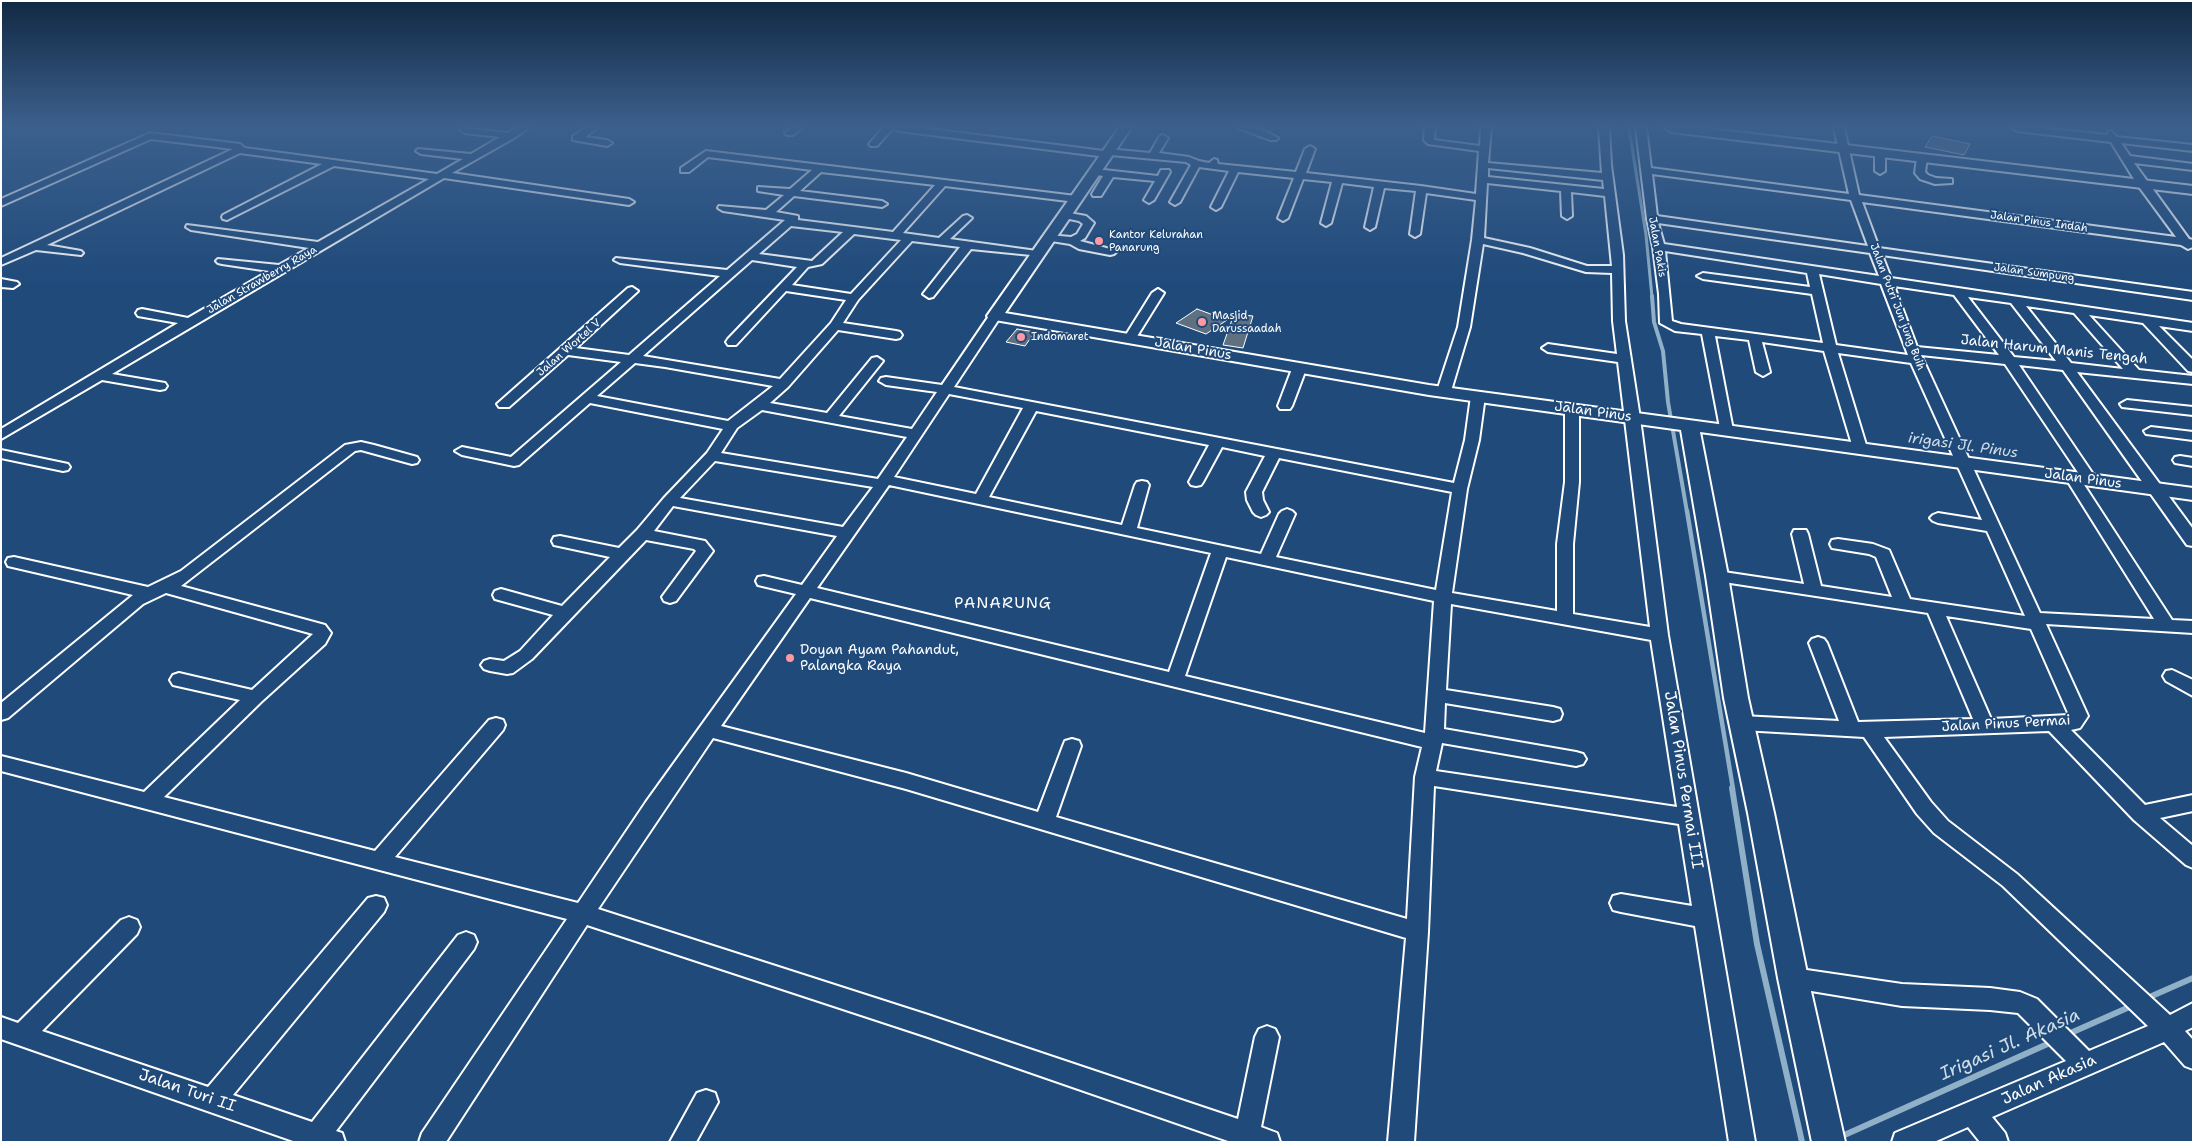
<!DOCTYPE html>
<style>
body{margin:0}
#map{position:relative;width:2194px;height:1143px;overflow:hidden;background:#1f4a7a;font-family:"Shantell Sans",sans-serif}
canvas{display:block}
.frame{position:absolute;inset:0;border:2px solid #fff;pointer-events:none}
</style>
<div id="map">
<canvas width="2194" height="1143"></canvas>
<div class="frame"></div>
</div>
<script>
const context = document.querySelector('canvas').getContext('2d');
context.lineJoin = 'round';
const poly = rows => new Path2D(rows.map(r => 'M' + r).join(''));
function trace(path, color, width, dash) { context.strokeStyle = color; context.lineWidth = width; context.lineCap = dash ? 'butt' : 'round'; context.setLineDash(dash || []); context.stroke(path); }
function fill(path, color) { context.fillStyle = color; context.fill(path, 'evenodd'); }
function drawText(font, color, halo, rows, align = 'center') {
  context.font = font + ' "Shantell Sans",sans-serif'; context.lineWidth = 4; context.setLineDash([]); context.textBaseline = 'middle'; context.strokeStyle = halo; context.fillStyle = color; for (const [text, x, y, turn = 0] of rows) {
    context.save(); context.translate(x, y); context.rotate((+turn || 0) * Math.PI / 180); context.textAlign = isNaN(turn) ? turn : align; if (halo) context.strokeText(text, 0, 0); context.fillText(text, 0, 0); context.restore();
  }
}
trace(poly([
 [1629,128,1646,235,1652,297]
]), '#90b0c8', 3);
trace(poly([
 [1652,296,1654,322,1663,351,1668,402,1687,512]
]), '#90b0c8', 4);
trace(poly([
 [1687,511,1733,789]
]), '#90b0c8', 4.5);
trace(poly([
 [1732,788,1757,944,1802,1142],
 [2145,999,2193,978],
 [2066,1035,2134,1005],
 [1840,1137,2052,1042]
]), '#90b0c8', 6);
const building = poly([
 [1932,136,1970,144,1964,155,1925,147,1932,136],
 [1197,309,1227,320,1206,334,1176,323,1197,309],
 [1234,314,1253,316,1243,348,1223,345,1234,314],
 [1017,329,1035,332,1025,346,1006,342,1017,329]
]);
fill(building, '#5f7180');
trace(building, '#fff', 1);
const minor = poly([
 [462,128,508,133,516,128,528,128,514,138,452,173,629,199,634,202,629,205,444,178,112,374,165,383,167,386,165,389,160,390,102,380,1,439,1,429,178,323,138,316,136,313,138,310,142,309,188,318,269,271,222,264,218,263,216,261,218,259,279,265,309,248,191,230,186,227,187,225,318,242,429,179,334,166,227,220,223,219,222,217,223,215,322,164,240,153,47,245,81,251,83,253,81,255,36,250,1,265,1,258,233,149,151,139,1,206,1,199,150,133,240,144,245,148,437,174,463,159,421,154,416,151,418,149,471,154,500,137,465,133,460,130,462,128],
 [585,128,597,128,585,137,607,140,612,143,607,146,573,140,573,136,585,128],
 [791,128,802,128,793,135,787,135,785,133,791,128],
 [883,128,893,128,877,146,871,146,869,144,883,128],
 [894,128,922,128,1104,151,1108,149,1150,153,1160,136,1163,135,1168,138,1159,153,1189,157,1199,161,1209,163,1214,159,1217,160,1218,164,1296,172,1305,149,1310,146,1315,149,1306,173,1421,186,1476,194,1479,151,1428,144,1424,140,1425,128,1435,128,1434,140,1480,146,1481,128,1491,128,1488,163,1602,173,1599,128,1609,128,1611,165,1623,255,1625,321,1640,418,1668,635,1755,1142,1729,1142,1695,926,1621,912,1613,910,1610,903,1613,896,1621,894,1692,906,1679,824,1434,786,1428,932,1414,1142,1388,1142,1406,938,906,789,713,738,598,909,928,1015,1238,1119,1255,1037,1259,1029,1267,1026,1275,1029,1279,1037,1261,1127,1277,1133,1280,1142,1231,1142,928,1037,587,925,446,1142,419,1142,422,1133,567,919,1,771,1,756,144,792,240,700,173,685,170,680,173,675,179,673,252,690,313,634,166,593,143,604,8,718,1,720,1,703,133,595,8,566,6,562,8,558,14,557,148,587,181,571,345,445,361,442,374,445,417,457,419,460,417,463,412,464,361,450,355,451,181,586,325,625,331,633,325,644,261,702,164,797,375,851,489,720,496,718,503,720,505,725,503,730,395,857,578,903,646,802,796,594,758,585,756,581,758,577,764,576,802,585,837,536,673,506,654,531,705,541,713,551,676,601,670,603,664,601,662,597,696,551,694,549,646,540,532,659,513,673,507,674,490,671,484,669,481,665,484,661,490,659,504,661,520,651,553,615,495,599,493,595,495,591,501,589,562,606,610,557,554,545,552,541,554,537,560,536,619,548,637,530,664,498,707,453,723,429,590,403,519,465,514,466,462,455,455,451,462,447,511,457,621,362,568,355,509,407,499,407,497,404,628,288,632,287,638,291,576,348,629,355,720,276,620,263,614,260,616,258,727,270,785,220,723,211,718,208,719,206,766,210,784,195,758,191,758,187,790,189,812,170,708,157,689,172,681,172,681,168,706,151,1076,196,1081,199,1076,202,945,186,903,233,939,238,963,216,967,215,972,218,950,239,1037,251,1043,254,1041,256,971,249,933,297,929,298,923,294,960,247,912,241,858,300,843,323,896,331,900,332,902,335,900,338,896,339,838,330,788,387,770,403,827,413,872,358,877,357,883,361,839,416,912,429,937,392,886,385,879,381,881,378,886,377,942,385,991,313,995,312,1001,316,954,387,1454,483,1465,440,1471,396,1473,393,1483,393,1485,396,1479,440,1467,489,1452,593,1557,611,1557,544,1565,482,1565,408,1567,405,1577,405,1579,408,1579,482,1573,544,1573,614,1650,627,1618,362,1548,352,1542,348,1548,344,1617,354,1613,321,1612,273,1586,272,1523,253,1483,244,1470,327,1451,391,1444,395,1437,391,1458,327,1472,240,1476,200,1426,193,1420,234,1415,237,1410,234,1416,191,1384,188,1375,227,1370,230,1365,227,1374,187,1342,183,1331,223,1326,226,1321,223,1332,182,1303,179,1288,218,1283,221,1278,218,1294,178,1238,172,1221,207,1216,210,1211,207,1229,171,1199,167,1180,202,1175,205,1170,202,1191,165,1186,162,1111,155,1107,157,899,131,894,128],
 [1488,168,1603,180,1604,189,1488,177,1488,168],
 [821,172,935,185,893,232,798,220,798,216,776,212,794,196,882,207,887,204,882,201,800,191,821,172],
 [1487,183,1561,191,1562,216,1567,219,1572,216,1571,192,1605,196,1612,266,1587,266,1530,248,1484,238,1487,183],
 [791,226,843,232,812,261,759,254,791,226],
 [854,234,901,240,851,294,792,285,808,267,822,264,854,234],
 [752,260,797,267,728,339,726,342,728,345,736,345,786,291,846,300,831,323,780,379,643,356,752,260],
 [635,363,665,367,773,386,728,421,597,396,635,363],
 [949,394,1023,408,976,494,894,477,949,394],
 [762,410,907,437,878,479,721,453,737,428,762,410],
 [1036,411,1209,445,1189,482,1191,485,1196,486,1201,485,1203,482,1222,447,1265,456,1246,492,1247,500,1253,512,1256,515,1261,517,1266,515,1269,512,1263,500,1262,492,1279,458,1452,492,1436,590,1276,557,1295,514,1292,511,1287,509,1282,511,1279,514,1261,554,1137,528,1149,485,1147,482,1142,481,1137,482,1135,485,1122,525,989,497,1036,411],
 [715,461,873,487,843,527,680,498,715,461],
 [889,485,1211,553,1169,672,817,588,889,485],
 [1226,557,1434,601,1425,733,1185,676,1226,557],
 [810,598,1422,747,1415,777,1407,919,1056,817,1081,746,1079,741,1072,739,1065,741,1063,746,1038,812,906,773,721,726,810,598],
 [1451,604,1651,640,1677,807,1436,771,1442,743,1576,766,1583,764,1586,759,1583,754,1576,752,1444,729,1445,703,1553,721,1560,719,1562,714,1560,709,1553,707,1446,690,1451,604],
 [1238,128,1261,129,1278,138,1276,140,1270,140,1238,128],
 [1636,128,1646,128,1651,168,1849,194,1834,128,1844,128,1859,195,2176,237,2137,184,2111,142,2017,131,2012,128,2042,128,2107,135,2108,132,2111,131,2117,137,2193,145,2193,151,2121,143,2130,156,2193,164,2193,170,2134,163,2189,239,2193,240,2193,247,2188,249,2181,245,1862,202,1879,248,2193,292,2193,300,1882,255,1891,278,2193,323,2193,331,2159,326,2193,360,2193,372,2188,371,2143,323,2089,315,2139,370,2193,376,2193,384,2077,372,2193,529,2193,546,2187,545,2063,370,2019,365,2097,480,2095,483,2085,483,2005,364,1921,355,2040,613,2154,619,2065,477,2067,474,2072,473,2077,474,2079,477,2172,620,2193,621,2193,633,2046,624,2088,716,2080,728,2071,730,2145,805,2193,795,2193,811,2160,818,2193,846,2193,868,2186,865,2134,820,2049,731,1884,737,1931,802,1948,821,2017,874,2170,1015,2193,1003,2193,1027,2185,1031,2193,1040,2193,1069,2185,1066,2164,1042,1992,1117,2005,1133,2008,1142,1980,1142,1968,1127,1934,1142,1892,1142,1895,1133,2066,1061,2018,1013,1990,1010,1902,1006,1793,988,1785,985,1782,978,1785,971,1793,968,1902,984,1990,988,2020,992,2037,999,2089,1051,2148,1026,2003,886,1934,833,1917,814,1864,737,1742,730,1735,728,1733,723,1735,718,1742,716,1839,721,1809,643,1812,639,1818,637,1824,639,1827,643,1858,722,1973,719,1928,613,1717,581,1711,580,1709,576,1711,572,1717,571,1804,584,1792,534,1794,530,1806,530,1808,534,1821,586,1892,597,1876,557,1869,554,1832,548,1830,544,1832,540,1838,539,1873,544,1889,550,1910,599,2025,616,1987,531,1938,523,1933,521,1930,518,1933,515,1938,513,1982,520,1911,363,1838,353,1867,448,1860,452,1853,448,1824,351,1762,342,1770,372,1763,376,1756,372,1749,340,1715,336,1733,430,1726,434,1721,433,1702,334,1675,331,1660,323,1659,294,1653,247,1647,219,1636,128],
 [1652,174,1851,200,1868,246,1657,216,1652,174],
 [1658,223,1870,253,1879,276,1664,244,1658,223],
 [1665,251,1807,273,1810,287,1703,273,1697,276,1703,279,1812,294,1823,343,1681,324,1672,321,1665,251],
 [1819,274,1881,284,1908,355,1836,345,1819,274],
 [1894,286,1954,295,1999,355,1917,347,1894,286],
 [1968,297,2011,303,2056,361,2014,357,1968,297],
 [2026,306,2074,313,2123,369,2071,363,2026,306],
 [1946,616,2031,629,2069,715,1991,719,1946,616],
 [1880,149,1885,152,1885,171,1880,174,1875,171,1875,152,1880,149],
 [1922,155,1927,158,1925,172,1928,175,1936,178,1952,179,1952,183,1935,184,1920,179,1915,173,1917,158,1922,155],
 [1095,169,1158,176,1161,170,1169,170,1170,172,1154,200,1149,203,1144,200,1155,181,1113,177,1101,196,1093,196,1092,194,1103,176,1091,174,1091,170,1095,169],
 [1064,212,1086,216,1094,223,1085,238,1080,241,1114,250,1116,252,1114,254,1110,255,1079,249,1070,244,1045,240,1043,238,1045,236,1049,235,1071,237,1077,234,1083,224,1079,221,1060,217,1059,215,1064,212],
 [1,279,17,282,19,284,13,288,1,287,1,279],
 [1158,289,1164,293,1136,338,1134,341,1126,341,1124,338,1152,293,1158,289],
 [1299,365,1306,369,1292,406,1290,409,1280,409,1278,406,1292,369,1299,365],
 [2127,400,2193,407,2193,415,2122,407,2120,404,2127,400],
 [2151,427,2193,432,2193,440,2146,434,2144,431,2151,427],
 [1,450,68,464,70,467,68,470,63,471,1,458,1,450],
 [2180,456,2193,458,2193,466,2175,463,2173,460,2175,457,2180,456],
 [2172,670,2193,680,2193,696,2166,681,2163,676,2166,671,2172,670],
 [376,896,384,898,387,905,384,912,233,1095,312,1122,458,935,466,932,474,935,477,942,474,949,336,1131,342,1133,345,1142,296,1142,1,1039,1,1017,18,1023,121,920,129,917,137,920,140,927,137,934,42,1031,208,1087,368,898,376,896],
 [706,1090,715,1093,718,1102,696,1142,670,1142,697,1093,706,1090]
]);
const tertiary = poly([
 [1119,128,1131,128,1005,313,1429,385,2193,488,2193,500,1700,432,1728,576,1748,698,1774,813,1808,978,1845,1142,1812,1142,1778,978,1748,813,1724,698,1706,576,1681,430,1429,395,989,319,987,316,1119,128],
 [1665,128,1702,128,2193,186,2193,194,1671,132,1665,128]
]);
trace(minor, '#fff', 4);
trace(tertiary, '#fff', 4);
fill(minor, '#1f4a7a');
fill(tertiary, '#1f4a7a');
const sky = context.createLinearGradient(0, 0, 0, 288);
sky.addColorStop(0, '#112943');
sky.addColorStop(0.44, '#3c608d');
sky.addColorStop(1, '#3c608d00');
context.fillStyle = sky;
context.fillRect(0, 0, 2194, 288);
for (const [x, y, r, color] of [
 [1099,241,5,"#ff9aa2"],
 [1202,322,5,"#ff9aa2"],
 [1021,337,5,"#ff9aa2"],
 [790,658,5,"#ff9aa2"]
]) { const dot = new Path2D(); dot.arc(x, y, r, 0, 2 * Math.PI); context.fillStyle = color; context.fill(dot); trace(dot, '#1f4a7a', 2); }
drawText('11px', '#fff', '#1f4a7a', [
 ["Jalan Pinus Indah",2039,222,8],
 ["Jalan Pakis",1657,247,80],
 ["Jalan Sumpung",2034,273,8],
 ["Jalan Strawberry Raya",262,280,-30],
 ["Jalan Putri Jun jung Buih",1897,307,69],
 ["Jalan Wortel V",569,348,-41]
]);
drawText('11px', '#fff', '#1f4a7a', [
 ["Kantor Kelurahan",1109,235],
 ["Panarung",1109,248],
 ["Masjid",1212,316],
 ["Darussaadah",1212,329],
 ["Indomaret",1031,337]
], 'left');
drawText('14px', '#fff', '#1f4a7a', [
 ["Jalan Pinus",1193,349,10],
 ["Jalan Harum Manis Tengah",2054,350,6],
 ["Jalan Pinus",1593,412,8],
 ["Jalan Pinus",2083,479,8],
 ["Jalan Pinus Permai",2006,724,-3]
]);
drawText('14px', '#fff', '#1f4a7a', [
 ["Doyan Ayam Pahandut,",800,650],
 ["Palangka Raya",800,666]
], 'left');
drawText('italic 15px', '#d1dee8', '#1f4a7a', [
 ["irigasi Jl. Pinus",1963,446,8]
]);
context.letterSpacing = '1px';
drawText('16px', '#fff', '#1f4a7a', [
 ["PANARUNG",1003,604]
]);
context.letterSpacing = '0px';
drawText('16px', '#fff', '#1f4a7a', [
 ["Jalan Pinus Permai III",1683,780,81],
 ["Jalan Akasia",2049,1080,-24],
 ["Jalan Turi II",187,1091,19]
]);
drawText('italic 18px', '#d1dee8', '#1f4a7a', [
 ["Irigasi Jl. Akasia",2010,1045,-24]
]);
</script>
